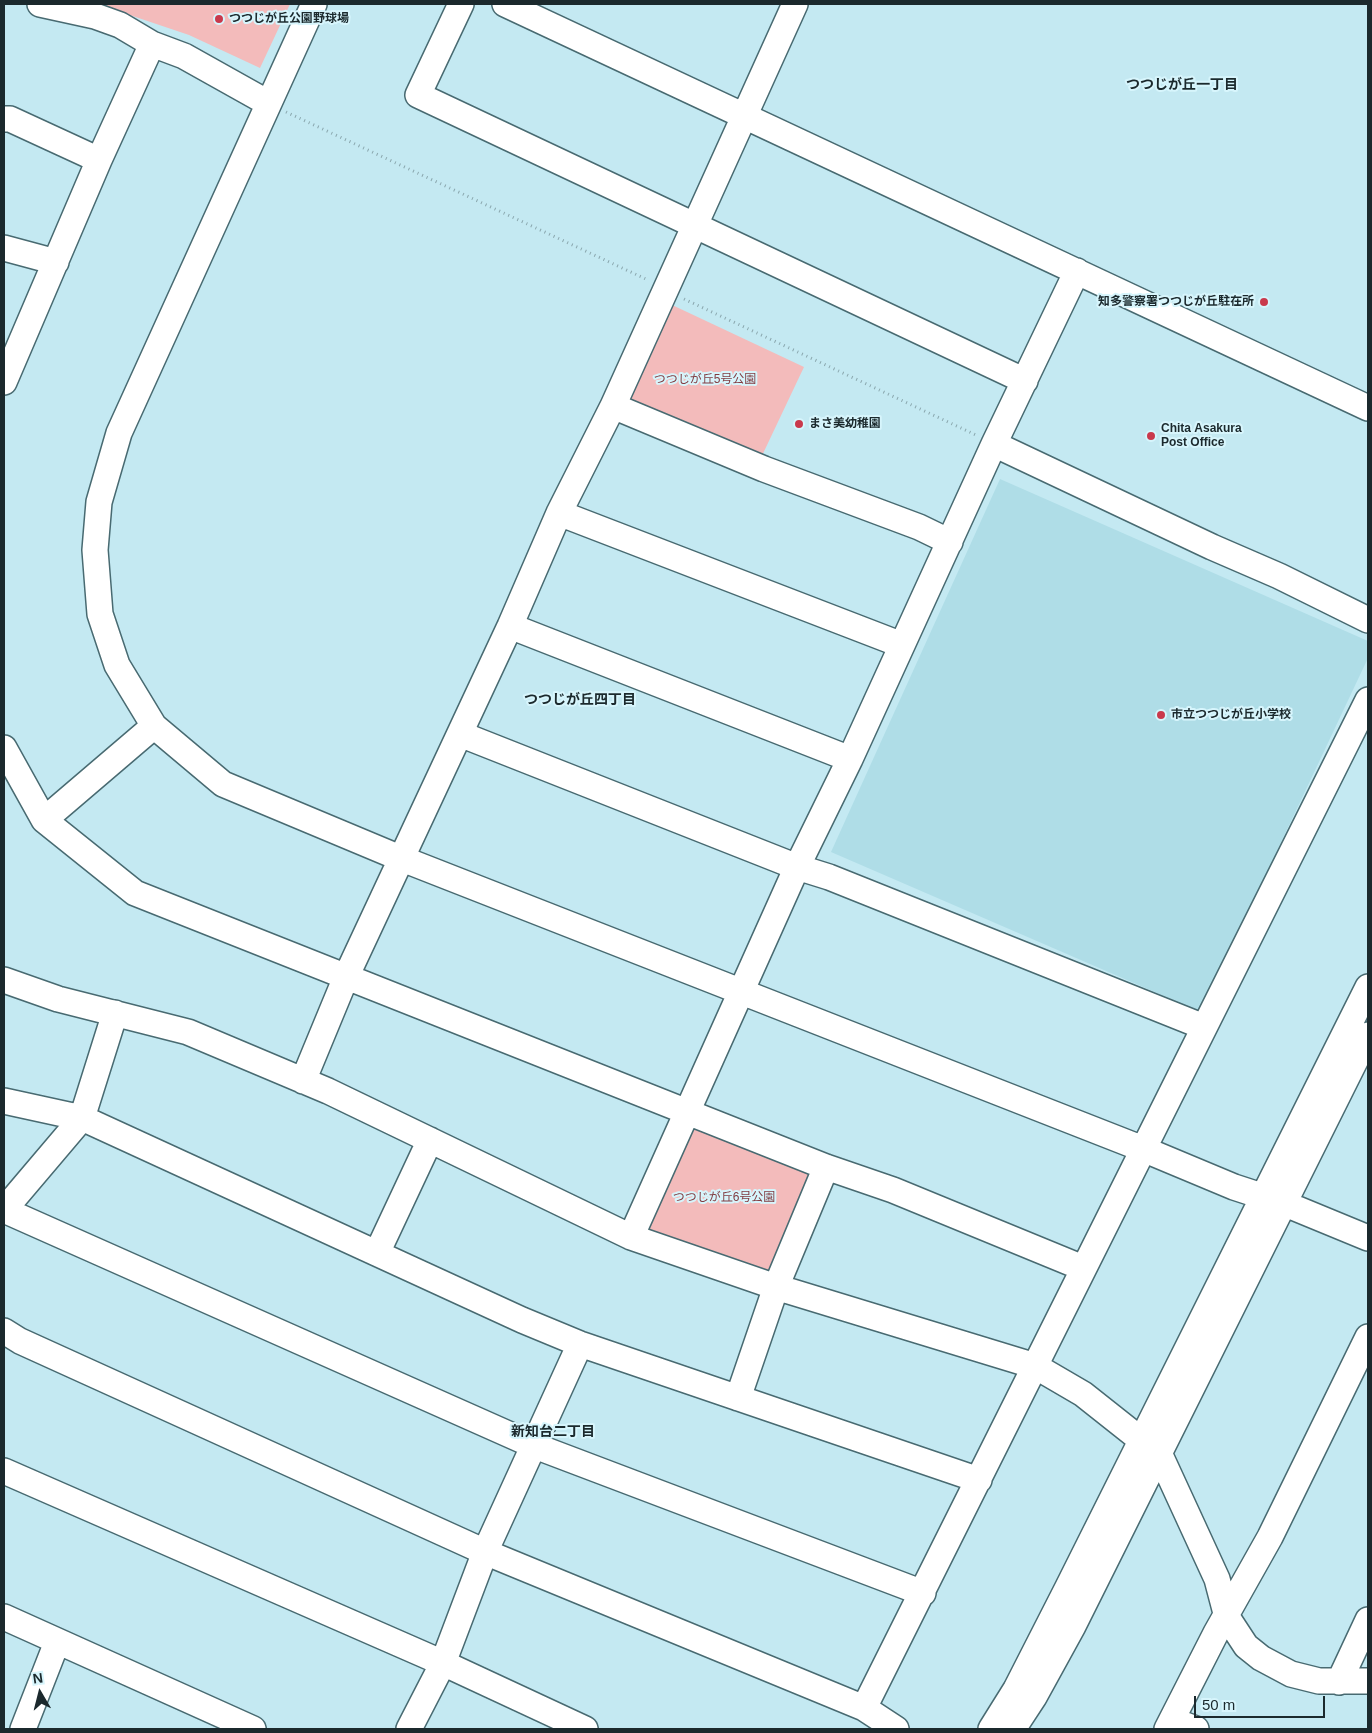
<!DOCTYPE html>
<meta charset="utf-8">
<style>
body{margin:0}
#map{position:relative;width:1372px;height:1733px;overflow:hidden;background:#c4e9f2;font-family:Arial,sans-serif}
canvas{display:block}
.frame{position:absolute;inset:0;border:5px solid #1b292d;pointer-events:none}
.north{position:absolute;left:15px;top:1668px;width:50px;height:50px;-webkit-text-stroke:4px #d7f5fc;paint-order:stroke;rotate:352deg;font-size:14px;font-weight:700;line-height:20px;text-align:center;color:#1b292d}
.north::after{content:'';display:block;margin:auto;width:18px;height:22px;background:#1b292d;clip-path:polygon(50% 0,100% 100%,50% 72%,0 100%)}
.scale{position:absolute;left:1194px;top:1696px;width:131px;height:22px;box-sizing:border-box;border:2px solid #1b292d;border-top:0;padding-left:6px;font-size:15px;line-height:18px;white-space:nowrap;color:#1b292d;-webkit-text-stroke:4px #d7f5fc;paint-order:stroke}
</style>
<div id="map">
<canvas width="1372" height="1733"></canvas>
<div class="frame"></div>
<div class="north">N</div>
<div class="scale">50 m</div>
</div>
<script>
const context = document.querySelector('canvas').getContext('2d');
context.lineJoin = 'round';
function fill(path, color) { context.fillStyle = color; context.fill(path, 'evenodd'); }
const poly = rows => new Path2D(rows.map(r => 'M' + r).join(''));
function trace(path, color, width, dash) { context.strokeStyle = color; context.lineWidth = width; context.lineCap = dash ? 'butt' : 'round'; context.setLineDash(dash || []); context.stroke(path); }
function drawText(font, color, halo, rows, align = 'center') {
  context.font = font + ' Arial,"Noto Sans JP",sans-serif'; context.lineWidth = 4; context.setLineDash([]); context.textBaseline = 'middle'; context.strokeStyle = halo; context.fillStyle = color; for (const [text, x, y, turn = 0] of rows) {
    context.save(); context.translate(x, y); context.rotate((+turn || 0) * Math.PI / 180); context.textAlign = isNaN(turn) ? turn : align; if (halo) context.strokeText(text, 0, 0); context.fillText(text, 0, 0); context.restore();
  }
}
fill(poly([
 [1000,479,1368,641,1368,658,1201,1012,831,852]
]), '#afdde7');
fill(poly([
 [97,4,290,4,260,68,189,35],
 [670,304,804,367,759,462,624,403],
 [698,1126,814,1173,774,1275,648,1234,645,1225,691,1129]
]), '#f3bbbb');
const minor = poly([
 [40,4,95,16,120,25,152,44,184,56,268,103],
 [314,4,119,433,99,502,95,550,100,614,117,665,154,726,223,784,400,858,1143,1149,1234,1187,1283,1203,1368,1238],
 [461,4,418,95,1025,381],
 [505,4,1368,408],
 [4,119,10,119,99,160],
 [4,248,56,262],
 [4,382,99,160,152,44],
 [613,406,764,469,919,527,950,542],
 [994,444,1212,547,1279,576,1368,620],
 [559,513,902,645],
 [510,626,850,759],
 [460,734,797,867,829,877,1204,1027],
 [4,748,44,820,135,893,826,1167,893,1190,1083,1268],
 [44,820,154,726],
 [4,980,58,999,188,1032,328,1091,631,1237,776,1287,1035,1366,1083,1394,1160,1455,1217,1579,1227,1617,1246,1646,1261,1658,1291,1674,1319,1681,1368,1681],
 [303,1081,346,977,510,626,559,513,613,406,795,4],
 [4,1101,82,1118,522,1320,580,1344,979,1480],
 [4,1210,535,1446,923,1593],
 [4,1210,82,1118,115,1013],
 [631,1237,797,867,850,759,994,444,1077,271],
 [377,1253,430,1140],
 [4,1331,20,1341,485,1552,864,1708,896,1729],
 [738,1398,776,1287,826,1167],
 [4,1471,443,1663,585,1729],
 [4,1617,253,1729],
 [1339,1682,1368,1620],
 [864,1708,1368,700],
 [1172,1720,1196,1729],
 [23,1729,57,1642],
 [409,1729,443,1663,485,1552,580,1344],
 [991,1729,1016,1689,1068,1587,1368,987],
 [1013,1729,1034,1697,1073,1626,1368,1035],
 [1167,1729,1216,1633,1270,1537,1368,1337]
]);
trace(minor, '#486a71', 28);
trace(poly([
 [286,112,648,280],
 [684,299,976,435]
]), '#8aa7ae', 3, [1, 4]);
trace(minor, '#fff', 25);
for (const [x, y, r, color] of [
 [219,19,5,"#c9394c"],
 [1264,302,5,"#c9394c"],
 [799,424,5,"#c9394c"],
 [1151,436,5,"#c9394c"],
 [1161,715,5,"#c9394c"]
]) { const dot = new Path2D(); dot.arc(x, y, r, 0, 2 * Math.PI); context.fillStyle = color; context.fill(dot); trace(dot, '#d7f5fc', 2); }
drawText('bold 12px', '#1b292d', '#d7f5fc', [
 ["つつじが丘公園野球場",229,19],
 ["知多警察署つつじが丘駐在所",1254,302,"right"],
 ["まさ美幼稚園",809,424],
 ["Chita Asakura",1161,429],
 ["Post Office",1161,443],
 ["市立つつじが丘小学校",1171,715]
], 'left');
drawText('12px', '#813c41', '#d7f5fc', [
 ["つつじが丘5号公園",705,380],
 ["つつじが丘6号公園",724,1198]
]);
drawText('bold 14px', '#1b292d', '#d7f5fc', [
 ["つつじが丘一丁目",1182,85],
 ["つつじが丘四丁目",580,700],
 ["新知台二丁目",553,1432]
]);
</script>
